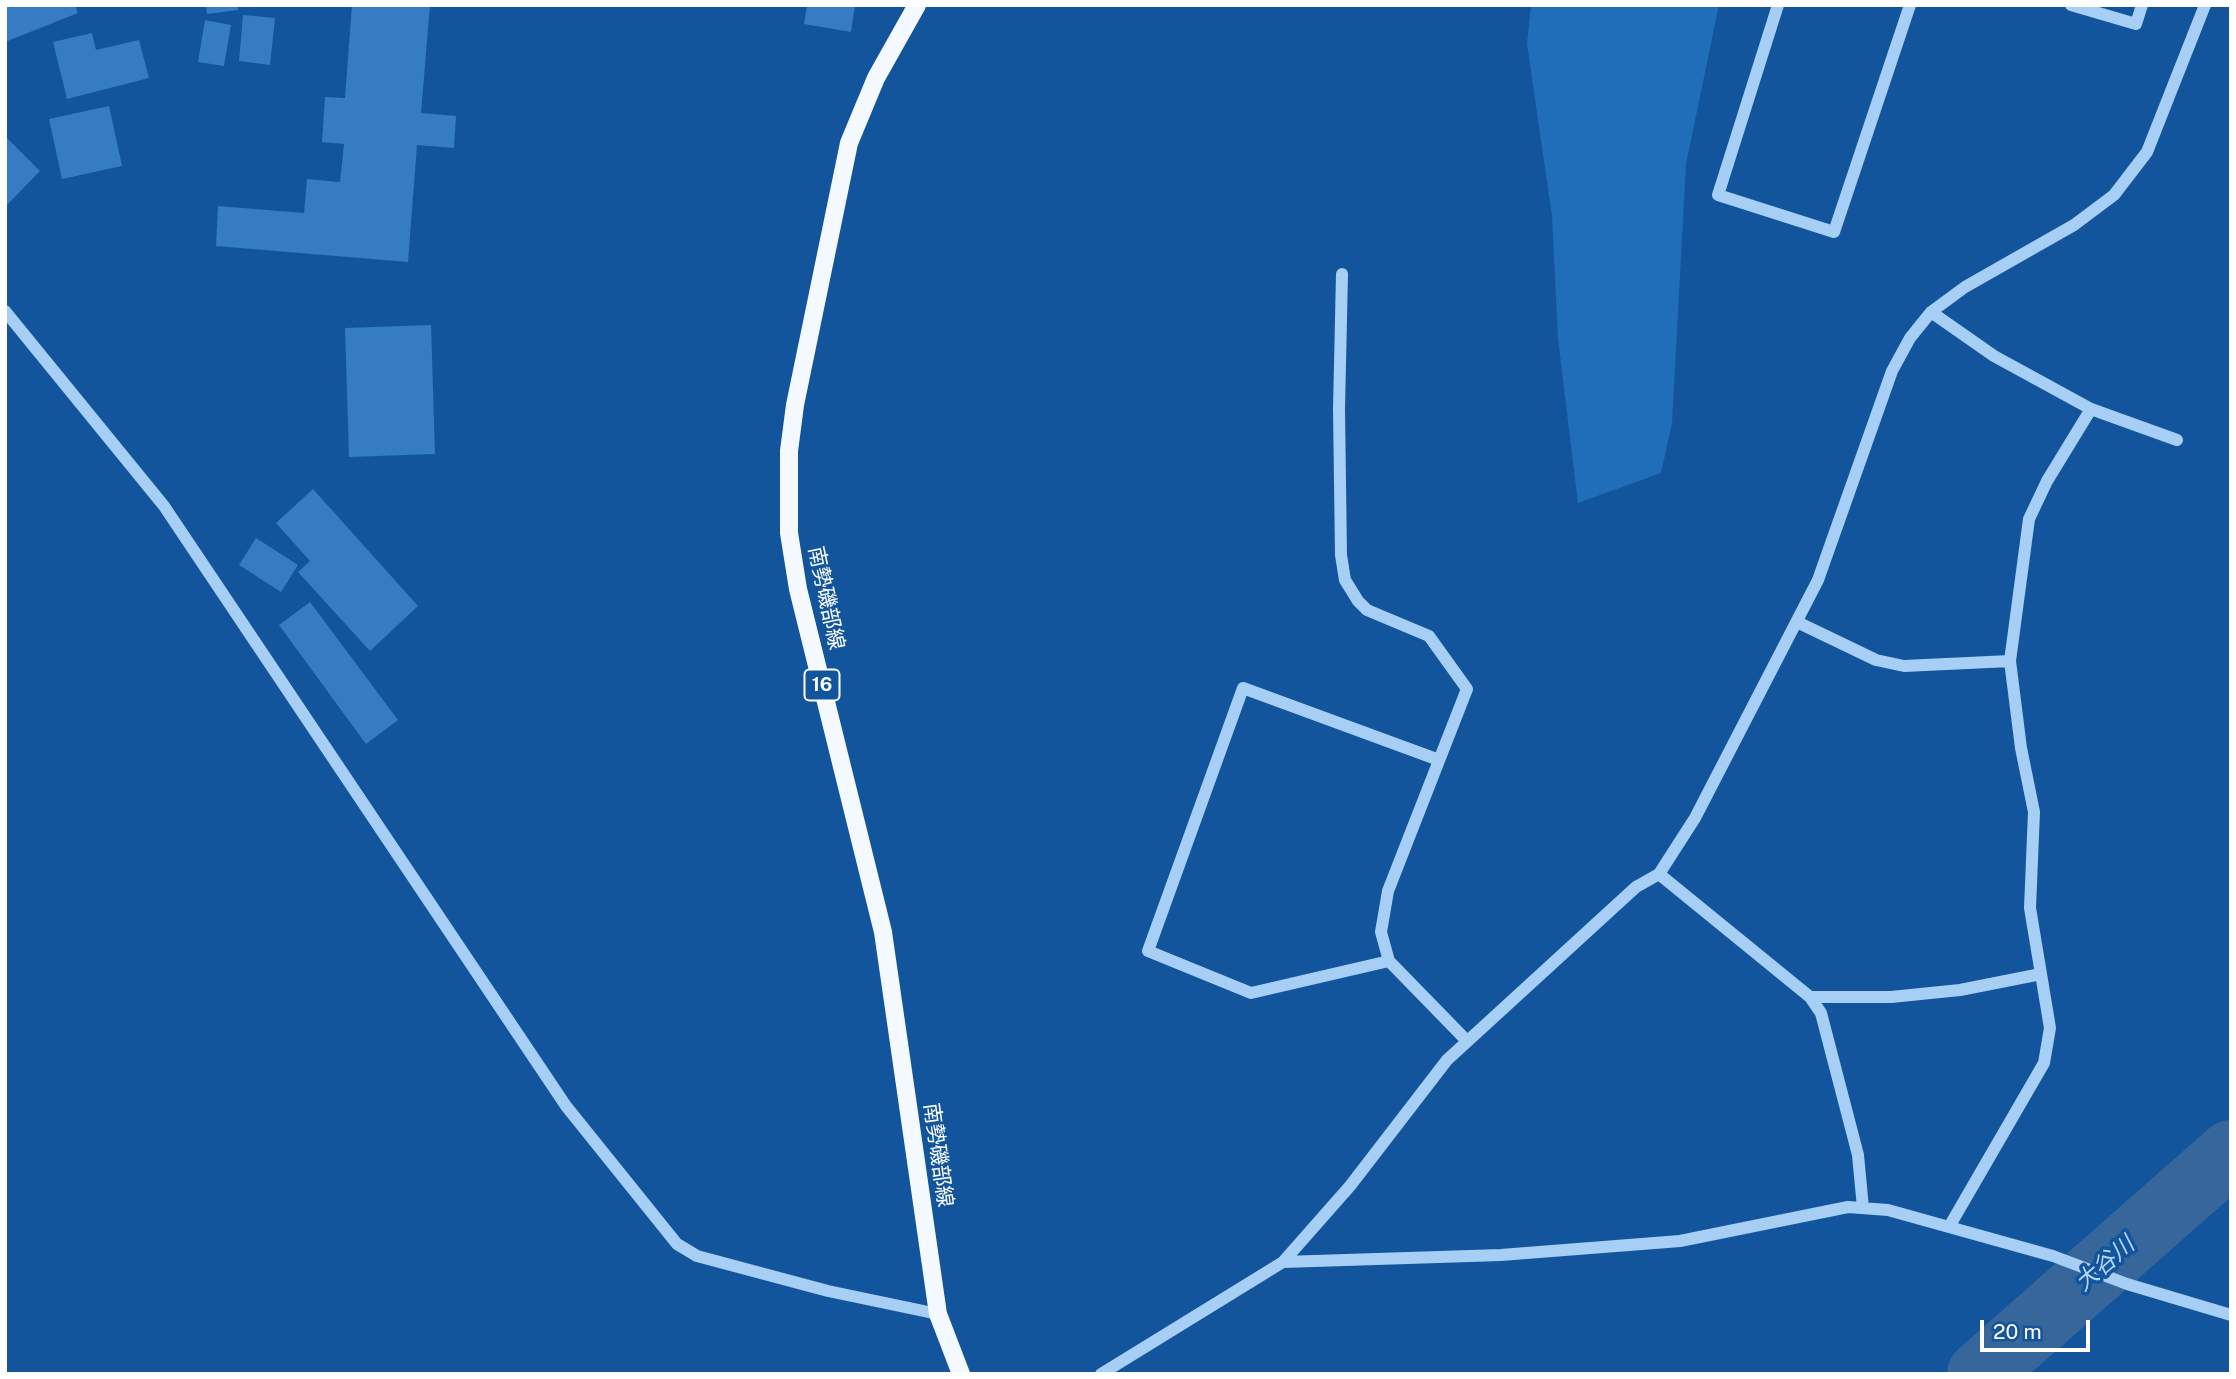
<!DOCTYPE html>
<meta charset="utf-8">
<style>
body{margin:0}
#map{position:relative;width:2236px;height:1379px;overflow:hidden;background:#12559c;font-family:"Public Sans",sans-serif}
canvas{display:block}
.frame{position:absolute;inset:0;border:7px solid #fff;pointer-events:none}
.scale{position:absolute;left:1980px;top:1320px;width:110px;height:32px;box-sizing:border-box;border:4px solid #fff;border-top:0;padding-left:9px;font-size:21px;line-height:24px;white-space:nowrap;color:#fff;-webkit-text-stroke:5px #12559c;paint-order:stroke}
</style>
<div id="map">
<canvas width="2236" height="1379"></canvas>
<div class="frame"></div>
<div class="scale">20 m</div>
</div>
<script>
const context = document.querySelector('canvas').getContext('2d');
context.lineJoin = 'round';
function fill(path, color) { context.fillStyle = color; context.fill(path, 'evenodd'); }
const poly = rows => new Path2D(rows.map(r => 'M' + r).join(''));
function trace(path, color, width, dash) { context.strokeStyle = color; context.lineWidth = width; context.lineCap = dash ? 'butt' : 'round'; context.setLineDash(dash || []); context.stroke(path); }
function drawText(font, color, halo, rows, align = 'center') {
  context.font = font + ' "Public Sans","Noto Sans JP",sans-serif'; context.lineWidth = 7; context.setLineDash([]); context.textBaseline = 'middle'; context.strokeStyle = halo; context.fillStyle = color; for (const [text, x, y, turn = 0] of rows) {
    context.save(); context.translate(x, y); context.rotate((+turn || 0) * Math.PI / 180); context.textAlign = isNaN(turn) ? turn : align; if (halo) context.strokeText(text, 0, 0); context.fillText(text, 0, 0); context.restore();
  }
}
fill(poly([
 [1531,5,1719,5,1686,164,1672,423,1661,473,1578,503,1558,339,1552,216,1527,44]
]), '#206dba');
trace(poly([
 [1980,1374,2231,1153]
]), '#37679a', 66);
fill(poly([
 [5,5,75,5,78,13,5,42],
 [206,5,237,5,238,10,207,14],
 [352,5,430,5,421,113,456,116,454,148,417,145,408,262,216,246,218,206,304,213,307,179,340,182,344,144,322,142,325,97,345,98],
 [807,5,855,5,851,32,804,24],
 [243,15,275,18,270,65,239,61],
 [205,20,231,25,224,66,198,62],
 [92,33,96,50,139,40,149,78,67,99,53,42],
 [109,106,122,166,62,179,49,119],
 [5,136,40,171,5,207],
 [431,325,435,454,349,457,345,328],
 [313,489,418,606,370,651,298,572,310,561,276,523],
 [256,538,298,565,281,592,239,565],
 [310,602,398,720,366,744,279,625]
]), '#357cc2');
trace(poly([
 [1778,5,1718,195,1834,232,1910,5],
 [2071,5,2136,24,2142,5],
 [1342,274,1339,409,1341,555,1345,580,1358,601,1367,610,1429,636,1467,689,1388,891,1381,932,1389,961,1467,1041],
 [5,311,164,506,566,1106,677,1244,697,1256,828,1291,938,1314],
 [1931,312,1994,356,2091,409,2177,440],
 [1797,622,1876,660,1904,666,2010,661],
 [1659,874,1810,997,1821,1013,1858,1155,1863,1208],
 [1389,961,1251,993,1148,951,1243,688,1439,760],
 [1810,997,1891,997,1960,990,2041,974],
 [1949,1227,2044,1063,2050,1028,2030,908,2034,812,2021,748,2010,661,2029,519,2047,481,2091,409],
 [1283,1262,1501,1255,1680,1241,1848,1207,1888,1210,1949,1227,2053,1256,2127,1284,2231,1315],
 [1101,1374,1283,1262,1350,1186,1447,1060,1636,887,1659,874,1695,818,1818,580,1892,371,1910,338,1931,312,1965,287,2074,225,2114,195,2147,152,2205,5]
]), '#a7cef4', 12);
trace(poly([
 [917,5,876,78,849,143,795,405,789,451,789,533,798,589,883,932,938,1314,961,1374]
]), '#f4f9ff', 18);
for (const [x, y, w] of [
 [822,685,35]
]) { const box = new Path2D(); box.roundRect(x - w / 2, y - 15.5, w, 31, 5); context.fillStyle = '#12559c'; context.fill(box); trace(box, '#fff', 2); }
drawText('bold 19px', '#fff', null, [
 ["16",822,685]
]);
drawText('21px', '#fff', '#12559c', [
 ["南勢磯部線",826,598,78],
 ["南勢磯部線",938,1155,82]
]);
drawText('italic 23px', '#b3d7fb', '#12559c', [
 ["大谷川",2105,1264,-41]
]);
</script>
